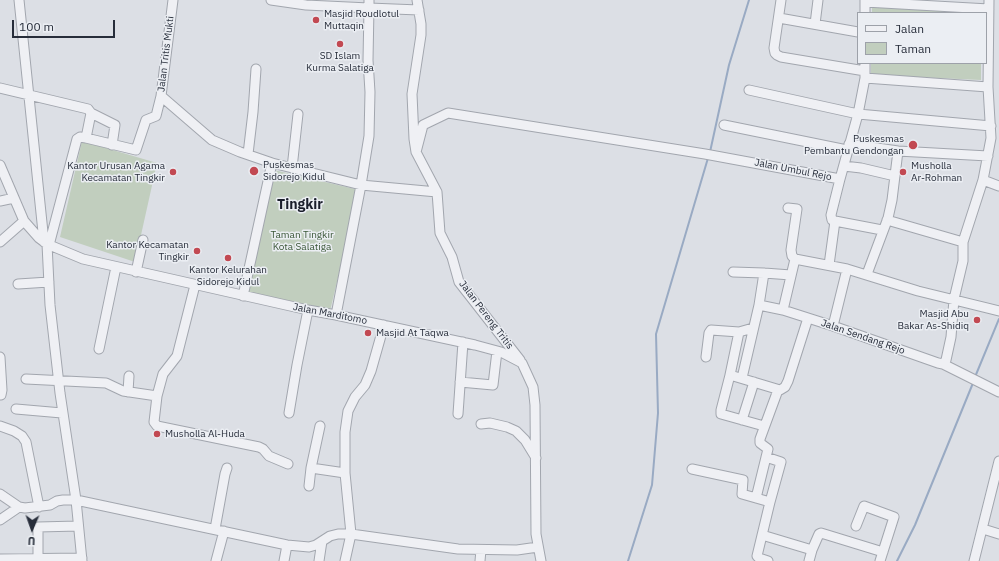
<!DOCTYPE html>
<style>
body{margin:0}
#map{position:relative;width:999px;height:561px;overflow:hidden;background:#dcdfe5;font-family:"IBM Plex Sans",sans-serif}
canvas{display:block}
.legend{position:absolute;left:857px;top:12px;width:130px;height:52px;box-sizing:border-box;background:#ebeef3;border:1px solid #9da1a9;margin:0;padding:5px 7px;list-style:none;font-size:12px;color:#272d3a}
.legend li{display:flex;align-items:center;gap:8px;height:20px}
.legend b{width:20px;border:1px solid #9da1a9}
.north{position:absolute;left:12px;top:509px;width:40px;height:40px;-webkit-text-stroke:3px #ebeef3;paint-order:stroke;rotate:182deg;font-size:11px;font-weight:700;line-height:16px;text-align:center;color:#272d3a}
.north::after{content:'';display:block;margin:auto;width:14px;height:18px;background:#272d3a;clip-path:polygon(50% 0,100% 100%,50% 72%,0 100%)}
.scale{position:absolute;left:12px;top:20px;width:103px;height:18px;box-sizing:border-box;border:2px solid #272d3a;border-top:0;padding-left:5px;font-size:12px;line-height:14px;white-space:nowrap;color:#272d3a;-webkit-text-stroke:3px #ebeef3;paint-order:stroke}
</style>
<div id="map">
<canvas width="999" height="561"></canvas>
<ul class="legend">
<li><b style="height:5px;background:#eff0f4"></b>Jalan</li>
<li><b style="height:11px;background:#c1cebe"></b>Taman</li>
</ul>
<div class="north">U</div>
<div class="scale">100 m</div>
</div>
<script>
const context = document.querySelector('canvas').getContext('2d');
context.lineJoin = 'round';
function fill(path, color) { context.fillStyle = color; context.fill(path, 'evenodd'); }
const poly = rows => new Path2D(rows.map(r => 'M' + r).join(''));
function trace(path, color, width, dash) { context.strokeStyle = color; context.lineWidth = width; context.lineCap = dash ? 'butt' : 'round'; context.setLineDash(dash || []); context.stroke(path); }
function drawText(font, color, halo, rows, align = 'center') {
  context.font = font + ' "IBM Plex Sans",sans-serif'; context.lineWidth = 3; context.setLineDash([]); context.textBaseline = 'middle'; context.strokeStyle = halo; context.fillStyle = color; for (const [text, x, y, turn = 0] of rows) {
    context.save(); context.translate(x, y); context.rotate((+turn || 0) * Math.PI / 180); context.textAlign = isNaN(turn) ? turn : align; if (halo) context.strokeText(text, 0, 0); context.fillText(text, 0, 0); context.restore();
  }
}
fill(poly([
 [872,5,981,13,872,13],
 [871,63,981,63,981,80,871,75],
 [82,141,157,163,135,262,60,237],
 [274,170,359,190,330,311,246,292]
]), '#c1cebe');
trace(poly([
 [710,152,729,65,749,0],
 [975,377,999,319],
 [628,561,652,485,658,413,656,334,708,158],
 [897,561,915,525,973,383]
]), '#99aac3', 2);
const minor = poly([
 [19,0,44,242],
 [173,0,161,96,212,140,240,152,272,163,361,185,437,192],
 [271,0,306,5,369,8,368,60,370,92,369,136,361,185,336,315],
 [369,0,369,8,419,10],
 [417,0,421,24,421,35,412,94,414,139,416,152,437,192,440,233,452,257,459,282,520,360],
 [781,0,774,48,775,53,777,55,781,57,865,71],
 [865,2,989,9],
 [865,13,865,0],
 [779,18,858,32],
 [815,24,818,0],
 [865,78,988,87],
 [0,88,88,109,91,113,115,125,112,145],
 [749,90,858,114,991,126],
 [724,125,847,150],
 [86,138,91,113],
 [849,144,898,151,988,156],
 [416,152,423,125,448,113,705,154,840,179,858,114,865,78,865,63],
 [248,154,253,112,256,69],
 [0,165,24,221,39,238,47,244,83,259,308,310,336,315,475,345,501,352,522,363,533,387,535,405,536,534,541,561],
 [844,166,861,168,895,176],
 [292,168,298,114],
 [983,180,999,186],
 [0,201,14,198],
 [788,208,797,209,791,250,792,256,795,259],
 [887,220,963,242],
 [835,221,832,220,831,215,840,179],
 [0,242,24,221],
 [47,244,50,305,60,393,76,500,82,561],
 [49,245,77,139,80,137,86,138,136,150,146,120,156,116,161,96],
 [829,265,835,221,882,230],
 [136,272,143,240],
 [733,272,764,273,791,275],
 [867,274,888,218,892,200,898,151],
 [18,284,49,282],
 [195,285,177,356,163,374,157,396,154,422,157,426,259,447,263,449,269,456,288,464],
 [243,296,272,163],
 [759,305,783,310,833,326,938,363,943,364,999,392],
 [783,310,795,259,847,269,918,291,999,311],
 [833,326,847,269],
 [739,332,730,375,780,390,785,387,788,381,808,318],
 [99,349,116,267],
 [0,357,2,390,1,395],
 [706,357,709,333,711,330,739,332,753,328],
 [943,364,946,360,951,337,954,299,963,261,963,242,983,180,991,138,988,87,989,0],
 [730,375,721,410,721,414,764,426],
 [742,378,759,305,764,273],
 [26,379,106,383,123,391,157,396],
 [460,382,493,385,497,351],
 [128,392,129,376],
 [16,409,62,413],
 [289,413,297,365,308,310],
 [458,414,463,342],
 [742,420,754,382],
 [481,424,490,423,507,427,516,431,525,440,536,458],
 [0,426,14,431,22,436,26,442,39,507],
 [766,457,781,462,770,502],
 [311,468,320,426],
 [692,469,743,480,742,494,756,498],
 [309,486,311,468,345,473],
 [0,494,19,507,25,508,50,505,57,501,63,500,76,500,287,545,309,547,316,545,330,536,338,534,351,534,458,549,517,550,538,547],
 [0,520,19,507],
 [856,526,864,506,894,517,880,561],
 [215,529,225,474,227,468],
 [983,529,999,534],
 [762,535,812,550,809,561],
 [812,550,819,534,821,533,883,552],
 [0,559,82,558],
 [38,561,38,527,78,526],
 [216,561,224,531],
 [284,561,287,545],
 [319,561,322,541],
 [345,561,351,534,345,473,345,432,348,411,355,397,365,385,371,371,384,325],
 [480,561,481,550],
 [768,561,759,558,757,556,770,502,756,498,768,449,760,443,760,439,778,390],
 [974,561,999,461]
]);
trace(minor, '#a2a6ae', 11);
trace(minor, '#eff0f4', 9);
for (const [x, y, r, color] of [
 [316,20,4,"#c24952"],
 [340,44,4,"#c24952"],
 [913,145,5,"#c24952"],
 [254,171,5,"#c24952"],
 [173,172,4,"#c24952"],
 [903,172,4,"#c24952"],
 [197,251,4,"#c24952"],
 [228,258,4,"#c24952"],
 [977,320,4,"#c24952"],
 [368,333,4,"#c24952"],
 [157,434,4,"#c24952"]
]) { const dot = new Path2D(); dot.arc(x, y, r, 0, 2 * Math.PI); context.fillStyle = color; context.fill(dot); trace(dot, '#ebeef3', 1.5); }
drawText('10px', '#272d3a', '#ebeef3', [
 ["Masjid Roudlotul",324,14],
 ["Muttaqin",324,26],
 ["SD Islam",340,56,"center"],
 ["Kurma Salatiga",340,68,"center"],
 ["Puskesmas",904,139,"right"],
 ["Pembantu Gendongan",904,151,"right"],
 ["Puskesmas",263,165],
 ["Sidorejo Kidul",263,177],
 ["Kantor Urusan Agama",165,166,"right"],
 ["Kecamatan Tingkir",165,178,"right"],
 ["Musholla",911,166],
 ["Ar-Rohman",911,178],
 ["Kantor Kecamatan",189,245,"right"],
 ["Tingkir",189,257,"right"],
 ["Kantor Kelurahan",228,270,"center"],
 ["Sidorejo Kidul",228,282,"center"],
 ["Masjid Abu",969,314,"right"],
 ["Bakar As-Shidiq",969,326,"right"],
 ["Masjid At Taqwa",376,333],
 ["Musholla Al-Huda",165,434]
], 'left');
drawText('10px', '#272d3a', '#ebeef3', [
 ["Jalan Tritis Mukti",166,54,-83],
 ["Jalan Umbul Rejo",793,170,11],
 ["Jalan Marditomo",330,314,11],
 ["Jalan Pereng Tritis",486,315,53],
 ["Jalan Sendang Rejo",863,337,19]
]);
drawText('10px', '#395536', '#ebeef3', [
 ["Taman Tingkir",302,235],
 ["Kota Salatiga",302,247]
]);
drawText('bold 14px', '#1a1e2b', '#ebeef3', [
 ["Tingkir",300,205]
]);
</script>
